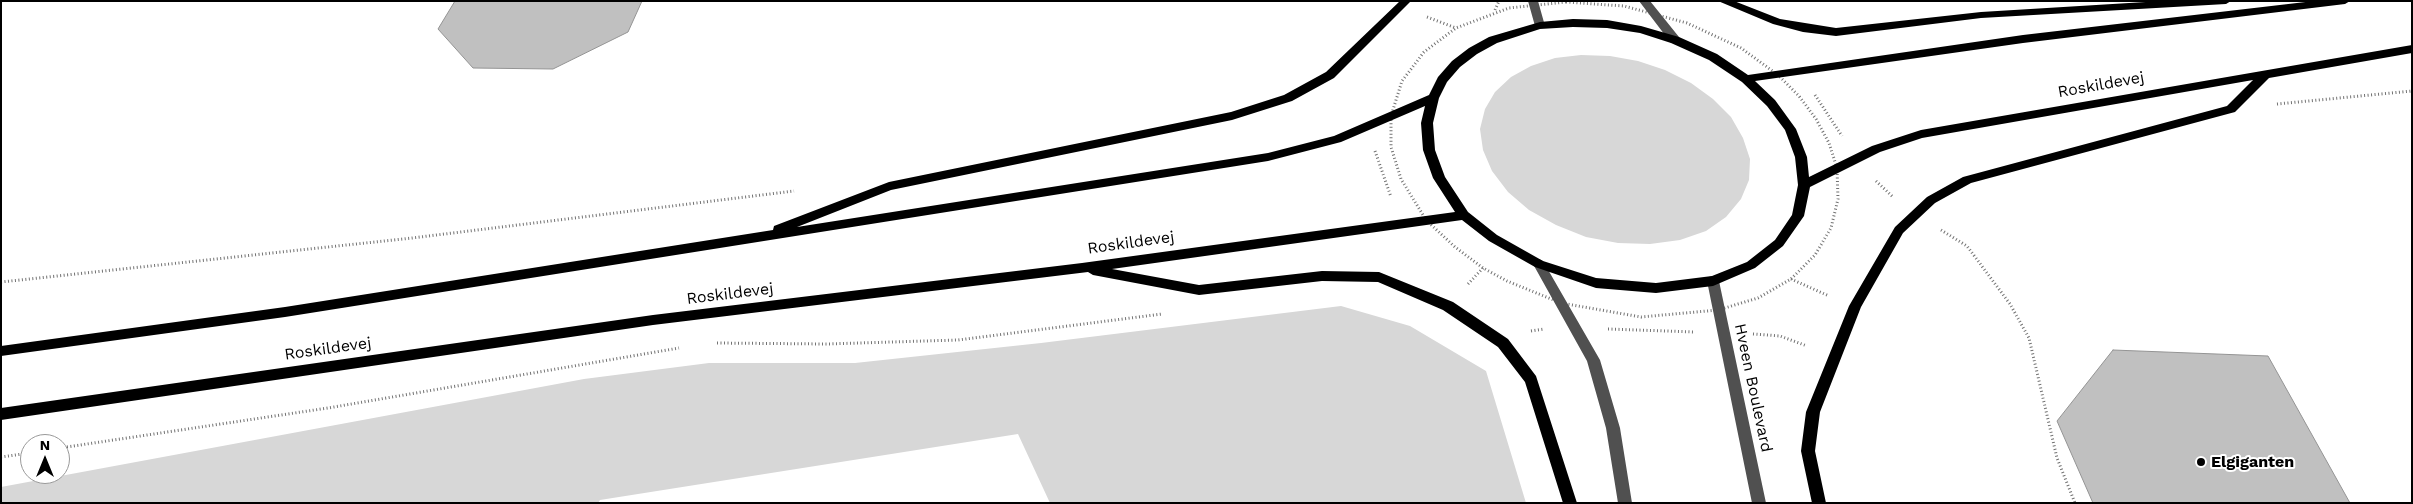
<!DOCTYPE html>
<style>
body{margin:0}
#map{position:relative;width:2413px;height:504px;overflow:hidden;background:#fff;font-family:"Work Sans",sans-serif}
canvas{display:block}
.frame{position:absolute;inset:0;border:2px solid #000;pointer-events:none}
.north{position:absolute;left:20px;top:434px;width:50px;height:50px;box-sizing:border-box;background:#fff;border:1px solid #999;border-radius:50%;rotate:0deg;font-size:14px;font-weight:700;line-height:20px;text-align:center;color:#000}
.north::after{content:'';display:block;margin:auto;width:18px;height:22px;background:#000;clip-path:polygon(50% 0,100% 100%,50% 72%,0 100%)}
</style>
<div id="map">
<canvas width="2413" height="504"></canvas>
<div class="frame"></div>
<div class="north">N</div>
</div>
<script>
const context = document.querySelector('canvas').getContext('2d');
context.lineJoin = 'round';
function fill(path, color) { context.fillStyle = color; context.fill(path, 'evenodd'); }
const poly = rows => new Path2D(rows.map(r => 'M' + r).join(''));
function trace(path, color, width, dash) { context.strokeStyle = color; context.lineWidth = width; context.lineCap = dash ? 'butt' : 'round'; context.setLineDash(dash || []); context.stroke(path); }
function drawText(font, color, halo, rows, align = 'center') {
  context.font = font + ' "Work Sans",sans-serif'; context.lineWidth = 4; context.setLineDash([]); context.textBaseline = 'middle'; context.strokeStyle = halo; context.fillStyle = color; for (const [text, x, y, turn = 0] of rows) {
    context.save(); context.translate(x, y); context.rotate((+turn || 0) * Math.PI / 180); context.textAlign = isNaN(turn) ? turn : align; if (halo) context.strokeText(text, 0, 0); context.fillText(text, 0, 0); context.restore();
  }
}
fill(poly([
 [1581,55,1610,56,1638,61,1665,70,1691,83,1713,99,1731,117,1743,138,1750,159,1749,180,1741,199,1726,217,1706,231,1680,240,1650,244,1618,243,1586,237,1556,225,1529,210,1508,192,1492,171,1483,150,1480,129,1485,109,1495,92,1511,77,1531,66,1555,58],
 [1341,306,1410,326,1486,371,1526,503,1050,503,1018,434,600,500,598,503,1,503,1,487,584,379,709,363,855,363,1041,343]
]), '#d7d7d7');
const building = poly([
 [455,1,642,1,628,32,553,69,473,68,438,29,455,1],
 [2113,350,2268,356,2350,503,2093,503,2057,421,2113,350]
]);
fill(building, '#c0c0c0');
trace(building, '#949494', 1);
trace(poly([
 [1566,2,1624,6,1687,23,1741,48,1778,75,1799,96,1816,119,1829,143,1837,168,1838,199,1831,228,1815,255,1791,279,1758,298,1718,310,1641,317,1561,303,1507,281,1483,268,1455,247,1426,220,1401,179,1391,147,1391,116,1402,81,1424,52,1456,28,1509,8,1566,2],
 [1495,10,1499,1],
 [1427,17,1456,28],
 [1815,95,1842,136],
 [2277,104,2412,91],
 [1375,151,1391,197],
 [1876,181,1893,197],
 [1941,230,1967,246,2010,304,2029,338,2057,458,2075,503],
 [1791,279,1829,296],
 [1,282,412,238,794,191],
 [1468,284,1483,268],
 [1608,329,1694,332],
 [1531,331,1544,329],
 [1753,334,1780,336,1807,346],
 [717,343,826,344,958,340,1162,314],
 [60,448,328,408,679,348],
 [1,457,30,453]
]), '#727272', 3, [1, 2.5]);
fill(poly([
 [1528,1,1538,1,1545,26,1544,28,1536,28,1535,26,1528,1],
 [1639,1,1650,1,1679,37,1680,40,1679,43,1671,43,1639,1],
 [1539,259,1543,261,1600,360,1620,428,1632,503,1618,503,1606,428,1587,361,1533,264,1535,261,1539,259],
 [1713,276,1717,277,1719,281,1766,503,1752,503,1707,281,1709,277,1713,276]
]), '#505050');
fill(poly([
 [1400,1,1411,1,1334,78,1292,101,1232,120,891,190,797,227,1268,153,1334,136,1429,95,1438,77,1452,61,1469,48,1489,37,1540,22,1573,19,1607,20,1641,26,1679,37,1717,54,1748,75,2023,35,2314,1,2350,1,2345,4,2023,43,1755,81,1775,100,1796,129,1807,157,1809,177,1872,146,1921,130,2412,45,2412,53,2269,78,2235,112,1971,183,1935,203,1903,233,1861,307,1820,412,1815,451,1826,503,1812,503,1801,451,1806,412,1849,306,1895,227,1927,197,1963,177,2227,106,2253,80,1922,138,1880,152,1810,187,1804,216,1783,246,1755,268,1713,286,1656,293,1596,288,1535,267,1489,241,1462,220,1112,269,1199,285,1322,271,1379,272,1453,302,1508,339,1536,376,1577,503,1563,503,1525,382,1498,347,1443,310,1378,282,1322,281,1199,295,1093,275,1088,272,653,325,1,420,1,408,653,315,1082,263,1455,212,1433,178,1423,150,1421,123,1425,106,1341,142,1268,161,285,317,1,356,1,346,285,307,773,230,774,226,889,182,1231,112,1284,95,1326,72,1400,1],
 [1573,27,1607,28,1640,33,1671,43,1709,60,1742,82,1767,106,1785,130,1795,157,1798,185,1792,215,1775,240,1747,262,1712,276,1656,283,1596,278,1543,261,1497,235,1468,212,1445,177,1435,150,1433,123,1439,98,1447,82,1460,67,1477,54,1497,43,1540,29,1573,27],
 [1718,1,1734,1,1780,19,1836,28,1981,12,2162,1,2231,1,2226,4,1981,18,1836,36,1803,32,1773,24,1718,1]
]), '#000');
for (const [x, y, r, color] of [
 [2201,462,5,"#000"]
]) { const dot = new Path2D(); dot.arc(x, y, r, 0, 2 * Math.PI); context.fillStyle = color; context.fill(dot); trace(dot, '#fff', 2); }
drawText('16px', '#000', '#fff', [
 ["Roskildevej",2101,85,-10],
 ["Roskildevej",1131,243,-8],
 ["Roskildevej",730,294,-7],
 ["Roskildevej",328,349,-8],
 ["Hveen Boulevard",1753,388,78]
]);
drawText('bold 16px', '#000', '#fff', [
 ["Elgiganten",2211,462]
], 'left');
</script>
